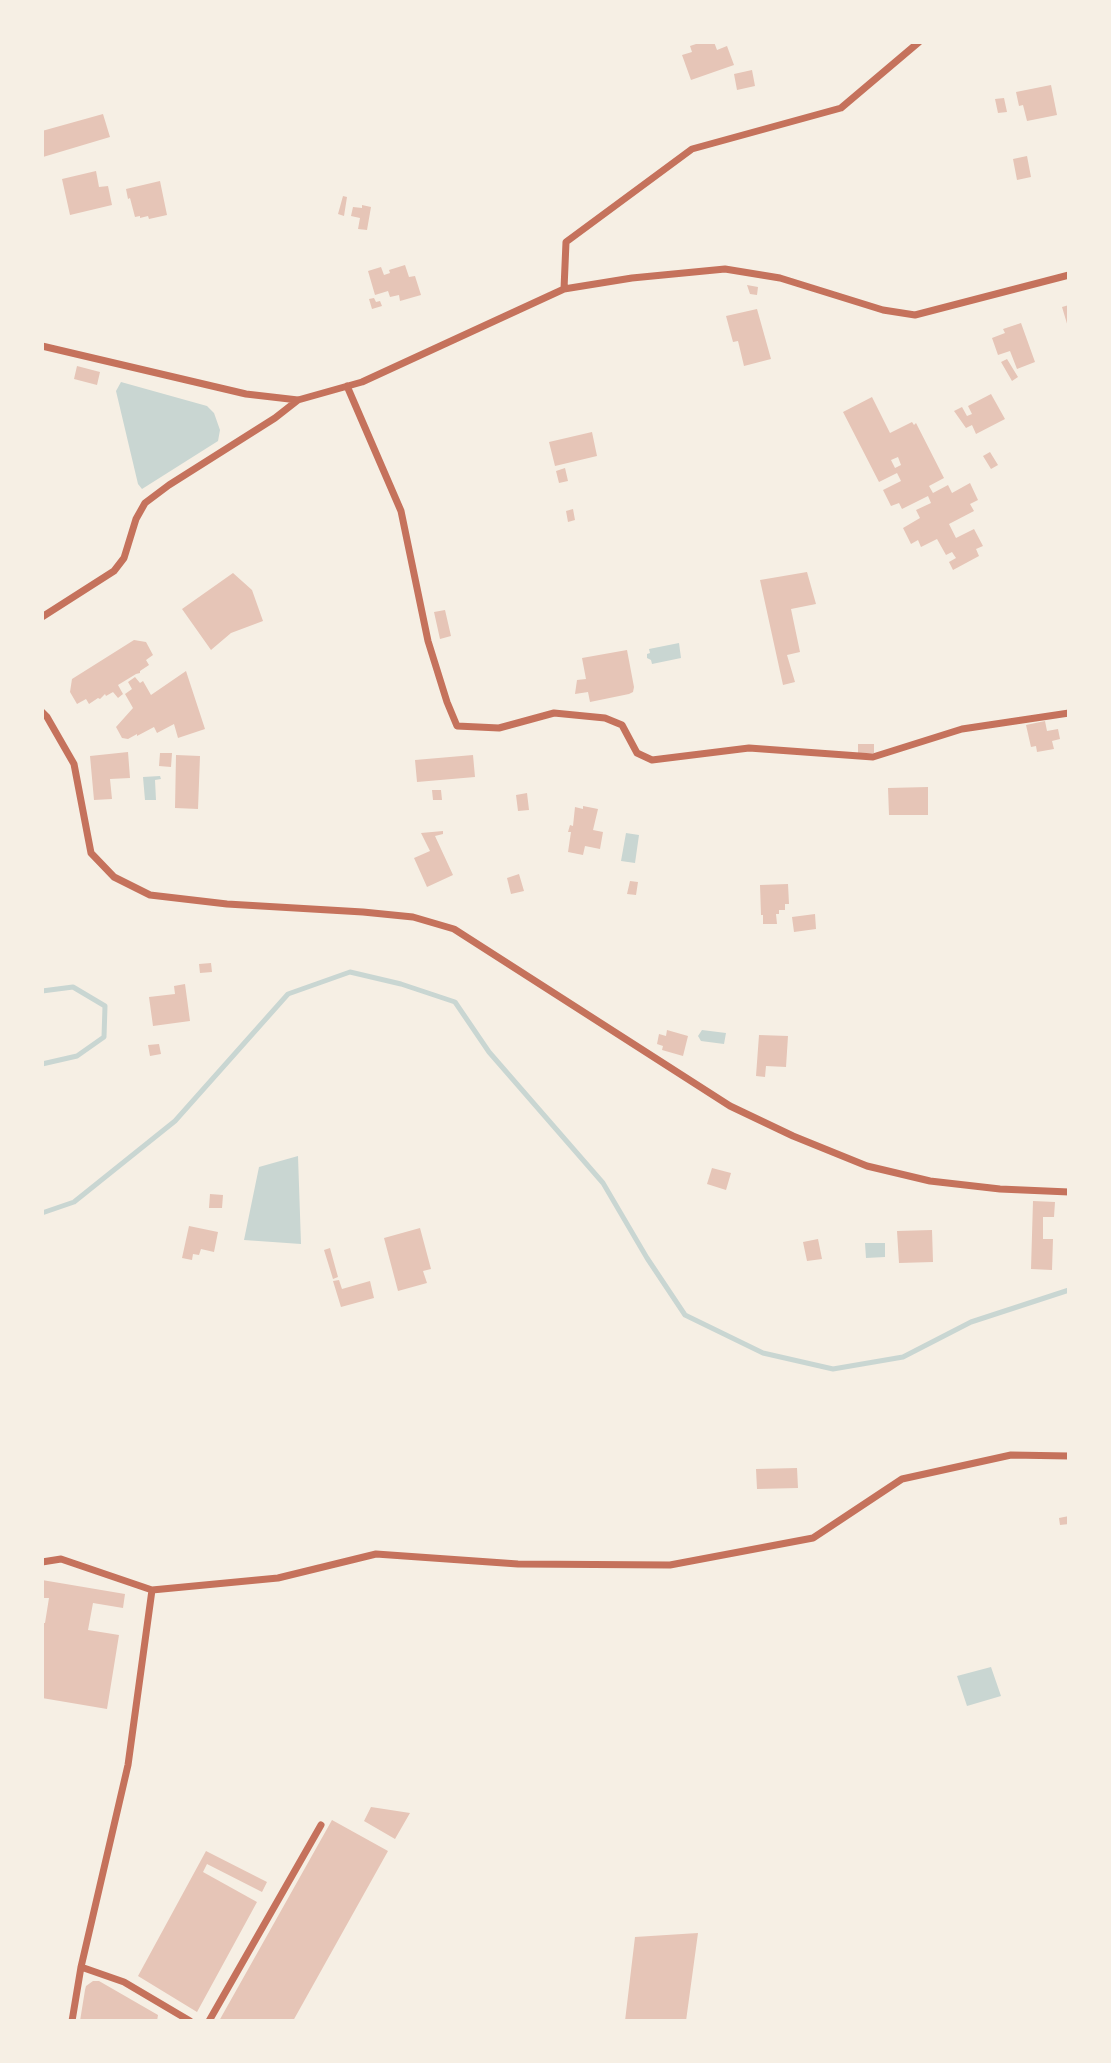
<!DOCTYPE html>
<style>
body{margin:0}
#map{position:relative;width:1111px;height:2063px;overflow:hidden;background:#f6efe4;font-family:Mulish,sans-serif}
canvas{display:block}
.frame{position:absolute;inset:0;border:44px solid #f6efe4;pointer-events:none}
</style>
<div id="map">
<canvas width="1111" height="2063"></canvas>
<div class="frame"></div>
</div>
<script>
const context = document.querySelector('canvas').getContext('2d');
context.lineJoin = 'round';
function fill(path, color) { context.fillStyle = color; context.fill(path, 'evenodd'); }
const poly = rows => new Path2D(rows.map(r => 'M' + r).join(''));
function trace(path, color, width, dash) { context.strokeStyle = color; context.lineWidth = width; context.lineCap = dash ? 'butt' : 'round'; context.setLineDash(dash || []); context.stroke(path); }
fill(poly([
 [121,382,207,406,214,413,220,430,218,441,142,489,138,484,116,391],
 [679,643,681,658,652,664,651,660,647,658,647,654,650,653,649,649],
 [160,776,161,779,155,780,156,800,145,800,143,777],
 [626,833,639,835,635,863,621,861],
 [702,1030,726,1033,724,1044,701,1041,698,1036],
 [298,1156,301,1244,244,1240,259,1167],
 [865,1243,885,1243,885,1257,866,1258],
 [991,1667,1001,1696,967,1706,957,1676]
]), '#c9d6d2');
trace(poly([
 [42,991,73,987,105,1006,104,1037,77,1056,42,1064],
 [42,1213,74,1202,175,1121,288,994,350,972,401,984,455,1002,489,1052,603,1183,647,1258,685,1315,763,1353,833,1369,903,1357,971,1322,1069,1290]
]), '#c9d6d2', 5);
fill(poly([
 [702,42,714,42,717,50,727,46,734,65,691,80,682,55,692,52,690,46],
 [752,70,755,86,737,90,734,74],
 [1051,85,1057,115,1027,121,1023,105,1019,106,1016,92],
 [1004,98,1007,112,998,113,995,99],
 [103,114,110,137,43,157,42,131],
 [1027,156,1031,177,1017,180,1013,159],
 [96,171,99,187,108,186,112,205,70,215,62,179],
 [160,181,167,215,149,219,148,216,140,218,140,216,135,217,130,198,128,199,126,189],
 [343,196,347,197,344,216,338,214],
 [362,205,371,207,367,230,358,229,360,218,351,216,353,207,362,208],
 [405,265,409,277,415,276,421,295,400,301,399,295,390,297,388,291,375,295,368,271,381,267,384,275,390,273,389,270],
 [747,285,758,287,757,295,750,294],
 [374,298,376,302,380,301,382,306,372,309,369,299],
 [1069,305,1069,327,1068,327,1062,307],
 [757,309,771,359,744,366,738,341,733,342,726,316],
 [1021,323,1035,362,1017,369,1010,351,998,355,992,338,1005,333,1003,329],
 [1007,359,1018,377,1012,381,1001,362],
 [77,366,100,372,97,385,74,379],
 [991,394,1005,419,976,434,972,425,966,428,954,411,962,407,967,416,972,414,968,406],
 [872,397,890,433,912,422,914,425,916,423,944,478,929,486,933,493,948,485,952,493,970,483,978,500,970,504,974,511,949,524,956,538,974,529,983,546,976,549,979,556,953,570,949,562,956,558,952,552,946,555,937,539,921,547,918,540,911,544,903,528,920,518,916,510,931,503,928,496,902,509,899,503,891,506,883,490,901,481,897,473,879,482,843,412],
 [898,457,901,465,895,468,891,460],
 [592,432,597,456,555,466,549,442],
 [990,452,998,465,991,469,983,456],
 [565,468,568,481,559,483,556,471],
 [573,509,575,520,568,522,566,511],
 [807,572,816,604,791,609,800,652,787,655,795,682,783,685,760,580],
 [233,573,252,590,263,621,231,633,211,650,182,609],
 [445,610,451,636,440,639,434,612],
 [134,640,146,642,153,655,146,660,149,665,140,671,140,673,136,674,118,685,123,694,118,698,113,692,106,696,105,694,100,699,98,698,89,704,86,699,77,704,70,692,72,679],
 [627,650,634,687,633,692,629,694,590,702,588,692,575,694,577,680,586,679,582,658],
 [186,671,205,729,178,738,174,724,157,733,154,727,137,736,137,734,128,739,122,738,116,727,133,708,125,694,132,689,128,682,135,677,140,683,143,681,151,695],
 [1045,721,1047,731,1058,729,1060,739,1052,741,1054,749,1037,752,1036,746,1031,747,1026,725],
 [858,744,874,744,874,753,858,753],
 [128,752,130,778,110,779,112,799,94,800,90,756],
 [160,753,172,753,171,767,159,766],
 [176,755,200,756,198,809,175,808],
 [473,755,475,777,417,782,415,760],
 [928,787,928,815,889,815,888,788],
 [432,790,441,790,442,800,433,800],
 [527,793,529,810,518,811,516,795],
 [583,806,598,809,593,830,603,832,600,849,585,846,583,855,568,852,571,832,568,832,570,825,573,826,575,807,583,809],
 [443,831,443,834,435,836,453,875,427,887,414,858,430,851,421,833],
 [519,874,524,891,511,894,507,878],
 [630,881,638,882,636,895,627,894],
 [788,884,789,904,785,904,785,910,779,910,779,914,776,914,777,924,763,924,763,915,761,915,760,885],
 [815,914,816,929,794,932,792,917],
 [211,963,212,972,200,973,199,964],
 [185,984,190,1021,153,1026,149,997,175,994,174,986],
 [667,1030,688,1036,683,1056,662,1050,663,1046,657,1044,659,1034,666,1036],
 [759,1035,788,1036,786,1067,766,1066,765,1077,756,1076],
 [159,1044,161,1054,150,1056,148,1045],
 [712,1168,731,1173,726,1190,707,1184],
 [210,1194,223,1195,222,1208,209,1208],
 [1033,1201,1055,1202,1054,1217,1043,1217,1043,1239,1053,1239,1052,1270,1031,1269],
 [189,1226,218,1232,214,1252,201,1249,199,1255,193,1254,192,1260,182,1258],
 [420,1228,431,1269,423,1271,427,1283,398,1291,384,1238],
 [932,1230,933,1262,899,1263,897,1231],
 [818,1239,822,1259,807,1261,803,1242],
 [330,1248,338,1277,333,1279,324,1250],
 [339,1280,342,1289,370,1281,374,1298,341,1307,333,1281],
 [797,1468,798,1488,757,1489,756,1469],
 [1069,1516,1069,1524,1060,1525,1059,1518],
 [42,1580,125,1594,123,1608,93,1603,88,1630,119,1635,107,1709,42,1698,42,1623,45,1623,49,1598,42,1598],
 [371,1807,410,1813,395,1839,364,1821],
 [332,1820,388,1851,293,2021,219,2021],
 [206,1851,267,1882,262,1892,207,1864,203,1872,257,1902,197,2012,138,1976],
 [698,1933,686,2021,625,2021,635,1937],
 [93,1981,99,1981,158,2015,157,2021,80,2021,85,1990,86,1986]
]), '#e6c5b7');
trace(poly([
 [564,289,566,242,692,149,841,108,919,42],
 [42,346,246,394,298,400,362,382,564,289,632,278,725,269,780,278,883,310,915,315,1069,275],
 [347,386,401,511,428,641,447,702,457,726,499,728,554,713,605,718,622,725,637,753,652,760,749,748,873,757,962,729,1069,713],
 [42,617,114,571,124,558,136,519,145,503,169,485,275,418,298,400],
 [42,712,47,717,74,764,91,853,114,877,150,895,227,904,363,912,413,917,454,929,730,1106,793,1136,867,1166,930,1181,1000,1189,1069,1192],
 [42,1562,61,1559,152,1590,128,1765,81,1967,72,2021],
 [152,1590,278,1578,376,1554,518,1564,670,1565,813,1538,902,1479,1011,1455,1069,1456],
 [81,1967,124,1982,190,2021],
 [209,2021,321,1825]
]), '#c5725c', 7);
</script>
